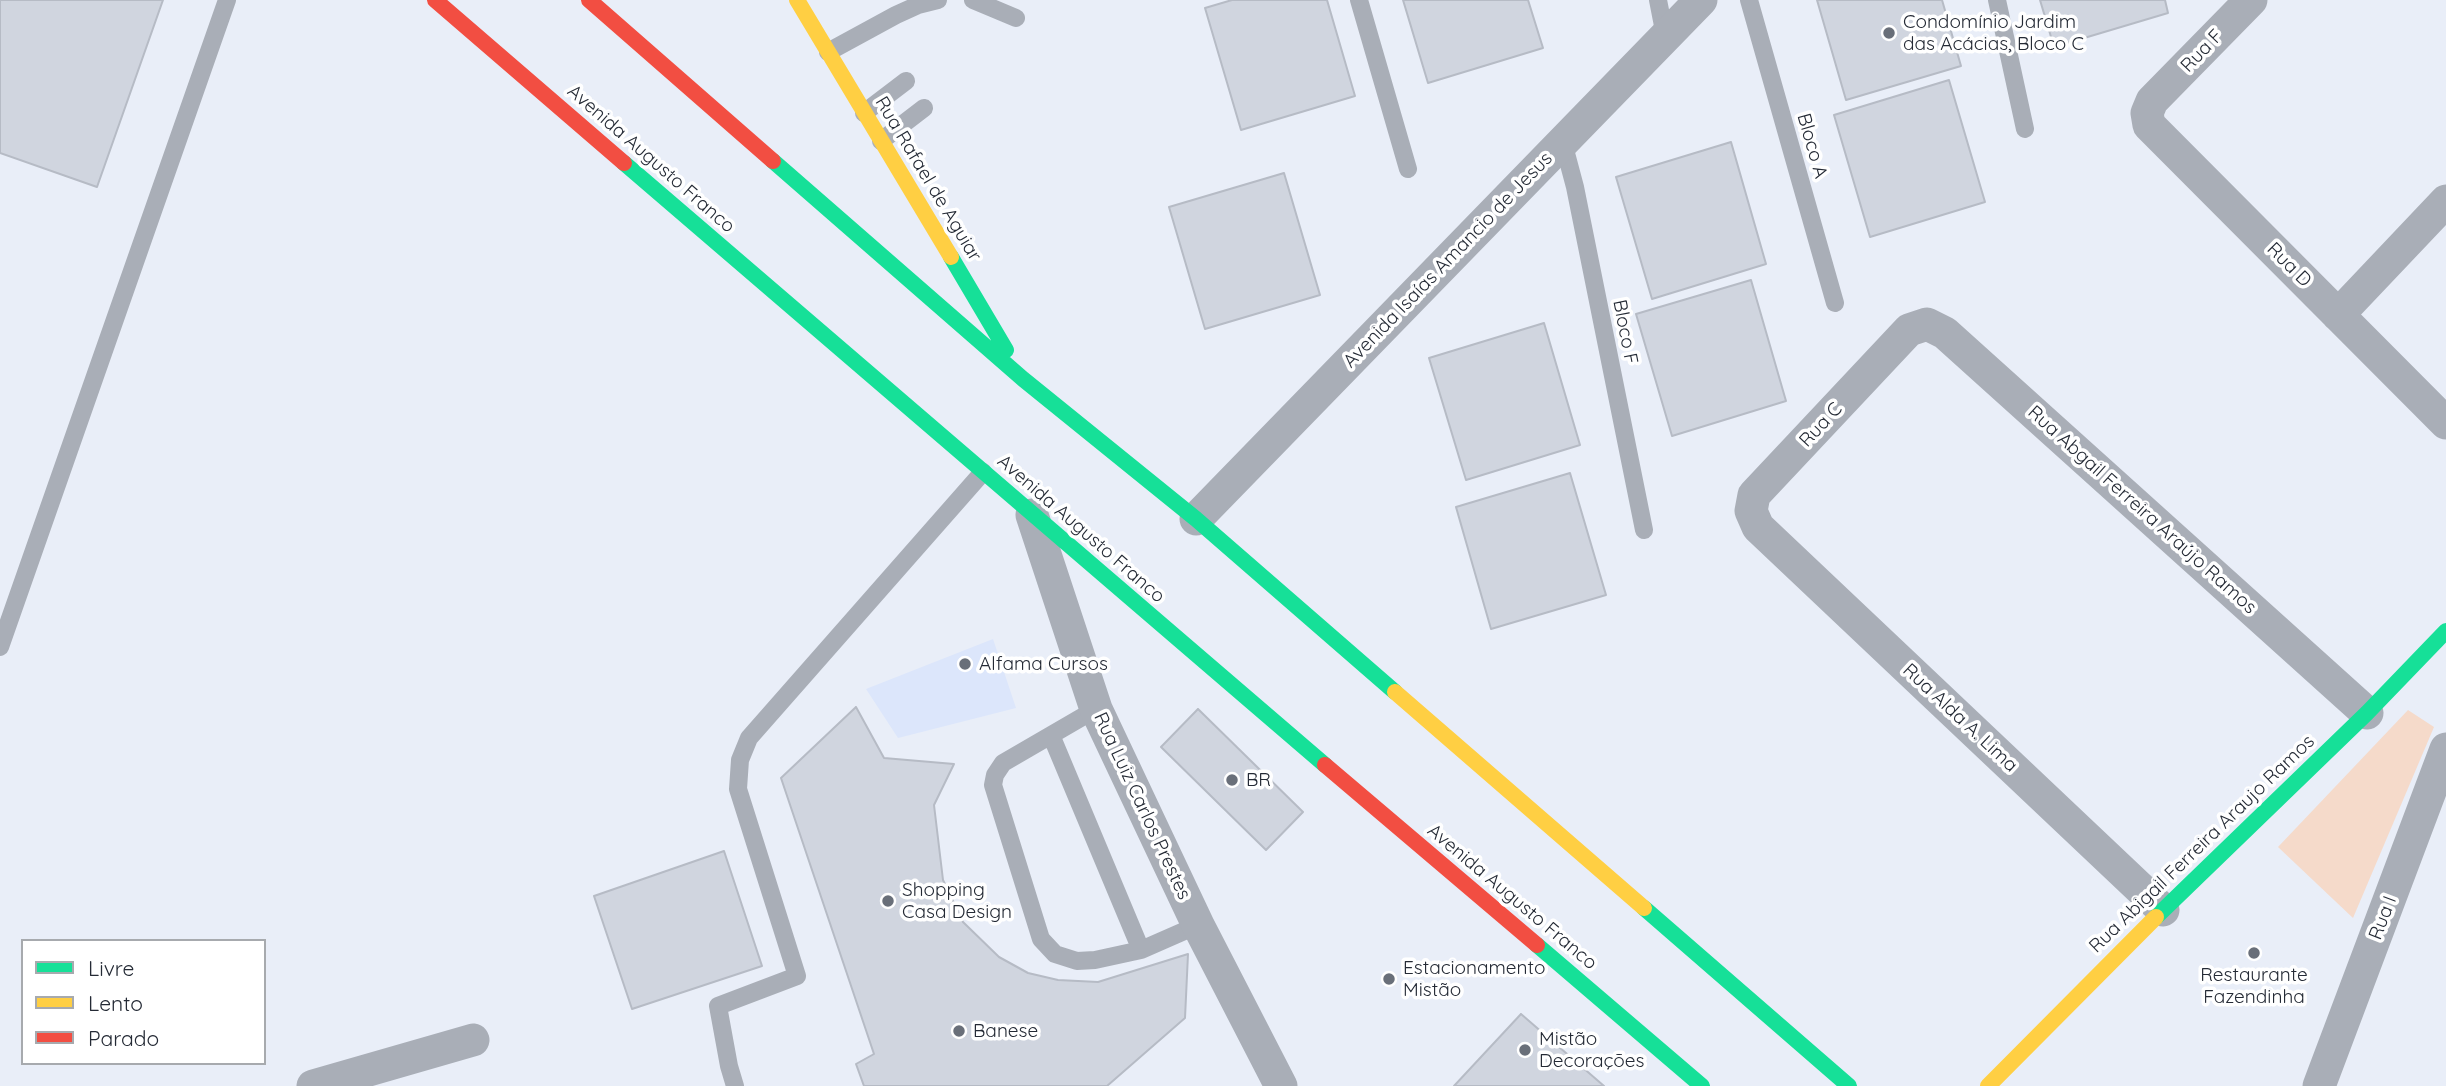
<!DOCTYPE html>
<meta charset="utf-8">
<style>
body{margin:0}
#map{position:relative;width:2446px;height:1086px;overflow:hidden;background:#e9eef8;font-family:Quicksand,sans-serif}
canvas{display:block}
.legend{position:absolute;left:21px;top:939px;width:245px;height:126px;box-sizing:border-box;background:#fff;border:2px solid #a7aaae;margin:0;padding:9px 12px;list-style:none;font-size:21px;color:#242a35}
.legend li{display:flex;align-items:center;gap:14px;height:35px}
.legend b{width:35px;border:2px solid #a7aaae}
</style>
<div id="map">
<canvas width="2446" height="1086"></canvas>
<ul class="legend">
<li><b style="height:9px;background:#16e098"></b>Livre</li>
<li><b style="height:9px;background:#ffcf43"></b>Lento</li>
<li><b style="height:9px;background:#f24e42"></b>Parado</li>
</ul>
</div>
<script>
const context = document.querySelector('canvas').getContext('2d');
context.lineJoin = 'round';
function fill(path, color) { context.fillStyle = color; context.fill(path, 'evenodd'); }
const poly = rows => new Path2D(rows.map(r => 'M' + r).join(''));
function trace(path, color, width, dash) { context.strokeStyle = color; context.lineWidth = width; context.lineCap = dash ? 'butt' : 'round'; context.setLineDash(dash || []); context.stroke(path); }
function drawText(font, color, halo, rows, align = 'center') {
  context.font = font + ' Quicksand,sans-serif'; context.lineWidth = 7; context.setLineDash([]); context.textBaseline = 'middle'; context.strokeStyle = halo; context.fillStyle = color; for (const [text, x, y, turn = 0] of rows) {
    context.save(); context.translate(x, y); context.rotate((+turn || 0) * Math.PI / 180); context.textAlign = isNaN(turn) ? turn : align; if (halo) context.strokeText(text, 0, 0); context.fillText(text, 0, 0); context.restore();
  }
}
fill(poly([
 [993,639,1016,708,898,738,866,689]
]), '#dce6fb');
fill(poly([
 [2408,710,2434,727,2353,918,2278,847]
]), '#f5daca');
const building = poly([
 [0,0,163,0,97,187,0,153,0,0],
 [1232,0,1327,0,1355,96,1241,130,1205,8,1232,0],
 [1403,0,1528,0,1543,48,1428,83,1403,0],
 [1817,0,1942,0,1961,66,1846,100,1817,0],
 [2040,0,2165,0,2168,13,2054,47,2040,0],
 [1949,80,1985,202,1870,237,1834,115,1949,80],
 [1731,142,1766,264,1652,299,1616,177,1731,142],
 [1284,173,1320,295,1205,329,1169,207,1284,173],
 [1751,280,1786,401,1672,436,1636,314,1751,280],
 [1544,323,1580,445,1466,480,1429,358,1544,323],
 [1570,473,1606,595,1491,629,1456,507,1570,473],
 [856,707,884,758,954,764,934,805,943,880,963,922,999,957,1028,973,1058,980,1098,982,1188,954,1185,1018,1107,1086,864,1086,856,1064,874,1054,781,778,856,707],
 [1198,709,1303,812,1266,850,1161,747,1198,709],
 [724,851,762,966,632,1009,594,896,724,851],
 [1521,1014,1604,1086,1454,1086,1521,1014]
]);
fill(building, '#d0d5df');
trace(building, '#b6bbc5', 2);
trace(poly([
 [973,0,1016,18],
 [1359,0,1408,169],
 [1658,0,1665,36],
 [1749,0,1835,303],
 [1997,0,2025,129],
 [828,52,896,15,918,5,938,0],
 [864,113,906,81],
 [881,141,924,108],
 [1563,142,1575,187,1644,530],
 [0,647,227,0],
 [1096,709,1003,763,995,775,993,785,1041,939,1055,954,1077,961,1095,960,1141,950,1198,925],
 [1051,735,1141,950],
 [735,1086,729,1066,718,1006,797,976,738,789,740,760,749,738,983,472]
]), '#a9aeb7', 18);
trace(poly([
 [2251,0,2152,101,2147,113,2149,125,2446,423],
 [2338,315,2446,201],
 [1032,515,1096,709,1198,925,1281,1086],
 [1196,519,1701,0],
 [2163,910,1758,527,1751,511,1754,495,1909,330,1927,324,1945,333,2367,713],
 [313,1086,473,1040],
 [2319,1086,2446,749]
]), '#a9aeb7', 33);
trace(poly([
 [773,161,1023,379,1196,519,1395,692],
 [624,163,1325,765],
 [951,257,1006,350],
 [1644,908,1849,1086],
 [2156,917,2367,713,2446,631],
 [1537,945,1702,1086]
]), '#16e098', 16);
trace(poly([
 [797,0,951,257],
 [1395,692,1644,908],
 [1988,1086,2156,917]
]), '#ffcf43', 16);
trace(poly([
 [435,0,624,163],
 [589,0,773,161],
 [1325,765,1537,945]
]), '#f24e42', 16);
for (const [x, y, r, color] of [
 [1889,33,7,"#696f79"],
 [965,664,7,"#696f79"],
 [1232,780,7,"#696f79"],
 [888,901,7,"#696f79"],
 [2254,953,7,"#696f79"],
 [1389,979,7,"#696f79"],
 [959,1031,7,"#696f79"],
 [1525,1050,7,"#696f79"]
]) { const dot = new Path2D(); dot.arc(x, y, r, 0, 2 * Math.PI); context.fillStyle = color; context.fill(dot); trace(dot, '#fff', 2.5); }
drawText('19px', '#242a35', '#fff', [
 ["Condomínio Jardim",1903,22],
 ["das Acácias, Bloco C",1903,44],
 ["Alfama Cursos",979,664],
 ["BR",1246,780],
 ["Shopping",902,890],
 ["Casa Design",902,912],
 ["Estacionamento",1403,968],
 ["Mistão",1403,990],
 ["Restaurante",2254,975,"center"],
 ["Fazendinha",2254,997,"center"],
 ["Banese",973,1031],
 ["Mistão",1539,1039],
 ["Decorações",1539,1061]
], 'left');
drawText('19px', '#242a35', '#fff', [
 ["Rua F",2202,51,-46],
 ["Bloco A",1812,146,74],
 ["Avenida Augusto Franco",651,159,41],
 ["Rua Rafael de Aguiar",928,179,59],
 ["Avenida Isaías Amancio de Jesus",1448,260,-46],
 ["Rua D",2289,265,45],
 ["Bloco F",1625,332,79],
 ["Rua C",1821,425,-47],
 ["Rua Abgail Ferreira Araújo Ramos",2142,510,42],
 ["Avenida Augusto Franco",1081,529,41],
 ["Rua Alda A. Lima",1960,718,43],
 ["Rua Luiz Carlos Prestes",1142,806,65],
 ["Rua Abigail Ferreira Araujo Ramos",2202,844,-44],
 ["Avenida Augusto Franco",1512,897,40],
 ["Rua I",2383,918,-69]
]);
</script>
